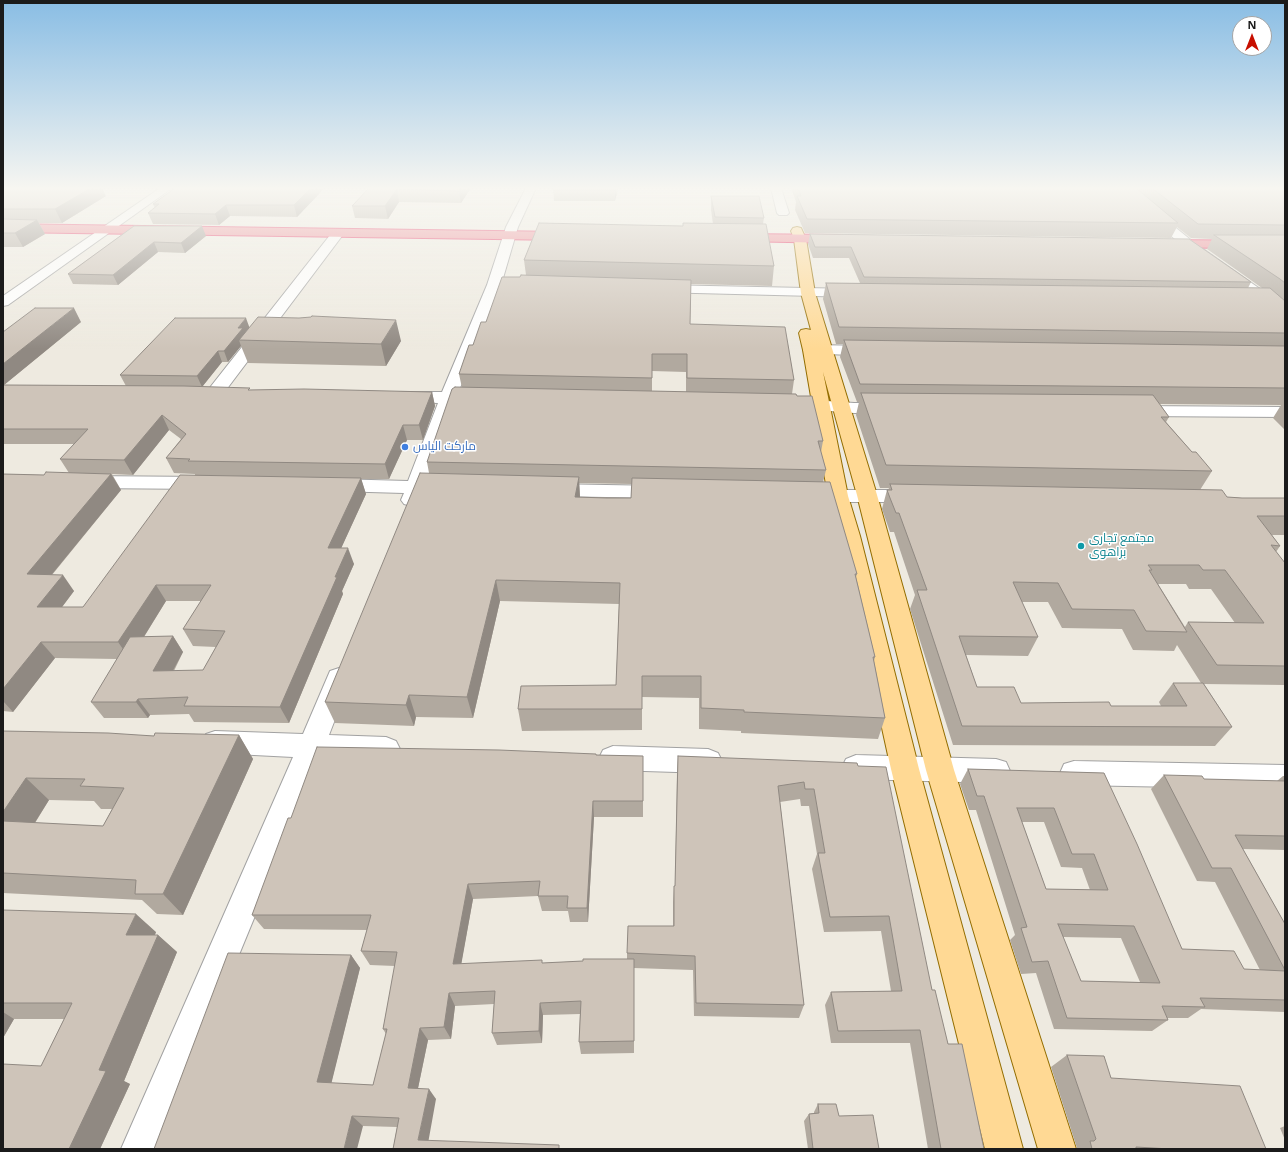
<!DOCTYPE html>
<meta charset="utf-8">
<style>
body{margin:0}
#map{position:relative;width:1288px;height:1152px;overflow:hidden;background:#eeeae0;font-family:"Open Sans",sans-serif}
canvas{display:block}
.frame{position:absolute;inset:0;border:4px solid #1b1b1b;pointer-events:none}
.north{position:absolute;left:1232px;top:16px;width:40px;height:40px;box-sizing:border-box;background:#fff;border:1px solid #a4a4a4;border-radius:50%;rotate:0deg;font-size:11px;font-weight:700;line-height:16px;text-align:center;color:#1b1b1b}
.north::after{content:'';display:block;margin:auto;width:14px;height:18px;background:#c70f00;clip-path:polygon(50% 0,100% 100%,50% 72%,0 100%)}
</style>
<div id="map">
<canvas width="1288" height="1152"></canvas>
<div class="frame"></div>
<div class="north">N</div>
</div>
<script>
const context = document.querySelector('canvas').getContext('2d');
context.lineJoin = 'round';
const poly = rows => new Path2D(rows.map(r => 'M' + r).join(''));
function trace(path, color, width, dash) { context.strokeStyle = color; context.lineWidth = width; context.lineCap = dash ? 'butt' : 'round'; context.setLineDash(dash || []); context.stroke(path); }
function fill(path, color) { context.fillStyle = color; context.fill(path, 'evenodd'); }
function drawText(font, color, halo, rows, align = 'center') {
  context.font = font + ' "Open Sans",Cairo,sans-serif'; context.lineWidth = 3; context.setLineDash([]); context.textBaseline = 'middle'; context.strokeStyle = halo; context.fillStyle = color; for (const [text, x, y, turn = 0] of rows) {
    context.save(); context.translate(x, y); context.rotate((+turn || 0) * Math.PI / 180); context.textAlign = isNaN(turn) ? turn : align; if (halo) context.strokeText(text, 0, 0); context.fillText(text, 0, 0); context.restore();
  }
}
const minor = poly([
 [160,188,172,188,8,305,3,306,3,296,160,188],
 [526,188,536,188,518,227,501,285,458,393,478,393,484,394,486,398,484,402,478,403,455,403,427,482,444,482,451,484,454,488,451,492,444,494,423,493,418,504,411,506,404,504,401,500,404,493,334,491,327,489,324,485,327,481,334,479,408,481,438,403,402,402,396,401,394,397,396,393,402,392,442,392,487,285,506,227,526,188],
 [771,188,781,188,789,213,787,215,779,215,777,213,771,188],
 [1116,188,1127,188,1192,241,1270,296,1285,309,1285,320,1280,319,1260,302,1184,247,1116,188],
 [338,229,342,230,344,233,342,236,220,398,214,399,208,398,206,394,208,390,334,230,338,229],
 [661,285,854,289,859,290,861,293,859,296,854,297,656,292,654,289,656,286,661,285],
 [811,345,872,346,877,348,880,351,877,354,872,356,806,353,803,350,806,347,811,345],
 [800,399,854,403,888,403,894,404,897,408,894,412,888,413,854,413,794,408,792,404,794,400,800,399],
 [1136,406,1285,407,1285,417,1136,416,1130,415,1127,411,1130,407,1136,406],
 [86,476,204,477,211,479,214,483,211,487,204,489,86,488,79,486,76,482,79,478,86,476],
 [550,484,662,486,669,488,672,492,669,496,662,498,550,496,543,494,540,490,543,486,550,484],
 [818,490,916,490,923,492,926,496,923,500,916,502,818,502,811,500,808,496,811,492,818,490],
 [339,668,348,671,351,678,329,735,386,737,396,741,400,749,396,757,386,761,320,758,159,1149,121,1149,293,757,215,753,206,750,202,742,206,734,215,731,303,734,330,671,339,668],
 [613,746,708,749,718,753,722,761,718,769,708,773,613,770,603,766,599,758,603,750,613,746],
 [856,755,996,759,1006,762,1010,771,1006,780,996,783,856,779,846,775,842,767,846,759,856,755],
 [1074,761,1285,765,1285,789,1074,785,1064,782,1060,773,1064,764,1074,761]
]);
const major = poly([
 [797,227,801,228,806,239,815,293,877,495,954,770,1076,1149,1038,1149,926,770,857,495,823,372,848,496,860,536,919,769,1023,1149,985,1149,891,769,840,536,828,496,803,350,799,333,801,330,806,329,811,330,801,293,794,239,791,231,793,228,797,227]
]);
const highway = poly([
 [3,224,564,232,568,233,570,236,568,239,564,240,3,232,3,224],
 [740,234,840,235,844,236,846,239,844,242,840,243,736,241,734,238,736,235,740,234],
 [1168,240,1285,241,1285,249,1164,247,1162,244,1164,241,1168,240]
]);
trace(minor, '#a2a2a2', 2);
trace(major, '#936d00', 2);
trace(highway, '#e2174d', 2);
fill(minor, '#fff');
fill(major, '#ffd994');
fill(highway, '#ec818d');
fill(poly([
 [3,188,106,196,62,223,39,223,45,234,23,247,3,247],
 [175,188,324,188,318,195,297,217,230,216,219,225,153,224,148,213,155,208,153,204],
 [369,188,471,188,461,203,399,202,388,219,355,218,352,206],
 [553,188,618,188,617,196,616,196,615,201,554,201,553,190],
 [791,188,1285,188,1285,430,1273,418,1281,405,1160,404,1169,417,1166,422,1192,452,1212,471,1200,490,1227,497,1242,498,1285,498,1285,535,1272,535,1280,546,1276,552,1285,563,1285,685,1204,684,1232,727,1215,746,953,745,910,609,915,595,894,532,890,532,882,509,887,490,888,490,889,488,880,488,856,415,859,402,857,402,840,357,843,344,836,344,823,299,826,283,860,283,849,258,813,258,808,244,810,234,1251,282,1248,288,1262,288,1207,249,1212,239,1191,238,1177,227,1171,238,805,233,795,210,796,202],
 [1158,584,1186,584,1189,589,1211,589,1235,623,1188,622,1185,627],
 [1021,602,1048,602,1062,628,1122,629,1133,650,1174,651,1177,645,1201,683,1173,683,1159,702,1161,706,1111,706,1021,703,977,687,966,655,1028,656,1038,637],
 [711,196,764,218,763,224,774,266,772,286,691,284,690,324,794,380,792,394,797,396,823,441,821,452,826,470,823,482,857,574,856,577,875,657,874,661,885,718,878,739,741,733,741,731,699,729,699,698,642,697,642,730,522,731,518,709,616,685,619,604,500,601,473,718,416,717,414,726,335,723,325,702,429,473,427,462,462,388,459,374,473,345,486,322,520,277,526,275,524,260,683,226,713,224,711,210],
 [652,371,686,372,686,392,652,391],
 [579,483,632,484,631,498,580,497],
 [134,226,206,236,185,253,158,252,118,285,73,284,68,274],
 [81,322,4,385,126,386,120,375,249,328,401,341,386,366,248,363,241,346,228,362,222,362,202,387,250,390,432,392,435,406,423,440,407,440,389,479,361,479,366,494,341,548,354,564,342,591,343,594,289,723,194,722,189,714,150,715,148,718,104,718,91,702,117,659,55,658,13,712,3,711,3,474,44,475,69,473,60,459,74,444,3,444,3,332],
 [169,430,181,439,166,458,174,473,195,474,195,475,83,607,62,607,74,591,52,575,121,490,112,474,133,475],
 [166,601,201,601,183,629,193,646,216,647,203,670,174,671,183,652,173,636,144,637],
 [3,731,154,736,239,735,253,759,183,915,157,914,142,900,3,893],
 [49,800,94,801,101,809,112,809,103,826,35,823],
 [596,755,643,756,643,817,594,817,588,922,570,922,568,911,542,911,538,896,473,899,461,964,543,963,627,959,627,953,673,926,673,902,674,886,675,886,677,773,678,756,858,766,932,990,948,1044,984,1149,928,1149,910,1043,831,1043,825,1005,831,992,891,991,881,931,824,932,812,869,817,854,809,806,801,806,800,799,780,802,804,1005,799,1018,694,1016,693,970,634,968,634,1053,581,1054,579,1042,580,1014,543,1015,542,1043,497,1045,492,1033,494,1004,455,1006,451,1039,428,1040,418,1088,436,1099,393,1149,397,1127,363,1126,154,1149,351,955,360,968,331,1083,373,1085,386,1034,383,1029,395,966,370,965,361,951,367,930,264,929,252,915,291,818],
 [968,769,1104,773,1182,949,1244,969,1260,970,1215,882,1197,881,1151,789,1164,775,1204,779,1277,781,1283,776,1285,776,1285,850,1243,849,1285,924,1285,1012,1201,1009,1188,1018,1167,1018,1168,1020,1152,1031,1054,1029,1036,973,1021,974,1010,940,1015,935,976,810,969,810,960,784],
 [1022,822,1044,822,1061,867,1082,868,1090,890,1046,889],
 [1063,937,1121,938,1140,982,1081,981],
 [3,910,156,932,155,935,158,935,177,952,124,1081,130,1084,100,1149,3,1149,41,1066,64,1019,14,1019,3,1038],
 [1067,1055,1111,1078,1266,1149,1074,1149,1077,1148,1051,1067],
 [818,1104,879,1149,808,1149,804,1121,809,1114,814,1113,814,1112],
 [1285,1126,1285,1140,1280,1128]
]), '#b1a99f');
fill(poly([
 [91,188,102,188,106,196,62,223,55,209],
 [311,188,324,188,318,195,297,217,294,205],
 [461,188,471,188,461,203,459,191],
 [615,188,616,188,616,196,615,201],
 [397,189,399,202,388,219,385,206],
 [226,205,230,216,219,225,215,214],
 [37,220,45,234,23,247,15,233],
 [202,226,206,236,185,253,181,243],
 [154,242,158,252,118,285,113,275],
 [74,308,81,322,4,385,3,385,3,364],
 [246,318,250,329,239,340,241,346,228,362,224,351,238,328],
 [396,320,401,341,386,366,381,344],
 [218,351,222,362,202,387,197,376],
 [432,392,435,406,423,440,419,425],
 [162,415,169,430,133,475,124,460],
 [403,425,407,440,389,479,385,464],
 [111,474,121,490,39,590,27,574],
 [579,477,580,498,575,497],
 [361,478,366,494,334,564,328,548],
 [348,548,354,564,342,591,343,594,289,723,280,707,335,577],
 [63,575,74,591,50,623,37,607],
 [496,580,500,601,473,718,467,697],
 [156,585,166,601,130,659,118,642],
 [173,636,183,652,164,687,153,671],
 [41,642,55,658,13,712,3,701,3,689],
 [409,695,416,717,414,726,406,705],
 [138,699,150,715,148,718,136,702],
 [239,735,253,759,183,915,163,894],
 [26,778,49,800,22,843,3,826,3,812],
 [593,801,594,817,588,922,587,908],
 [468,884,473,899,459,977,453,964],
 [136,914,156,932,147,952,126,935],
 [158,935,177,952,124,1081,130,1084,100,1149,69,1149,99,1070],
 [351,955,360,968,329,1093,317,1082],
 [449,993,455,1006,451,1039,444,1027],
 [540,1003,543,1015,542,1043,539,1031],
 [3,1012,14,1019,3,1038],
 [420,1028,428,1040,416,1098,408,1088],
 [429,1089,436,1099,427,1149,418,1140],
 [352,1116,363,1126,357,1149,344,1149]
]), '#908982');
const building = poly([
 [3,188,91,188,55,209,3,209,3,188],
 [175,188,311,188,294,205,226,205,215,214,148,213,159,204,153,204,175,188],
 [369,188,461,188,459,191,397,189,385,206,352,206,369,188],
 [553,188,615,188,615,190,553,190,553,188],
 [798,188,1136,188,1178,223,807,219,797,196,801,196,798,188],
 [1152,188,1285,188,1285,225,1198,224,1152,188],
 [711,196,759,196,764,218,715,217,711,196],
 [3,219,37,220,15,233,3,233,3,219],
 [539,223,683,226,683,223,766,224,774,266,524,260,539,223],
 [134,226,202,226,181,243,154,242,113,275,68,274,134,226],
 [810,234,1189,239,1251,282,864,277,851,247,815,247,810,234],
 [1214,235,1285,235,1285,283,1280,279,1214,235],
 [521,275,691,280,690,324,785,327,794,380,687,378,687,354,652,354,652,378,459,374,469,345,473,345,481,322,486,322,502,277,520,277,521,275],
 [826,283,1270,288,1285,301,1285,333,839,327,826,283],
 [35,308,74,308,3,364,3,332,35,308],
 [312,316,396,320,381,344,239,340,258,317,299,318,311,317,312,316],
 [175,318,246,318,238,328,243,328,224,351,218,351,197,376,120,375,175,318],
 [844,340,1285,346,1285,388,860,384,844,340],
 [3,385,184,386,250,388,248,390,304,389,432,392,419,425,403,425,385,464,188,461,190,459,166,458,186,434,162,415,124,460,60,459,88,429,3,429,3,385],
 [455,387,796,394,797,396,812,396,823,441,818,441,826,470,427,462,452,389,455,387],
 [861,393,1153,395,1169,417,1161,417,1192,452,1196,452,1212,471,886,465,861,393],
 [46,472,111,474,27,574,63,575,37,607,83,607,180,475,361,478,328,548,348,548,335,577,337,577,280,707,184,706,188,697,138,699,136,702,91,702,130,637,173,636,153,671,203,670,225,631,183,629,211,585,156,585,118,642,41,642,3,689,3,474,44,475,46,472],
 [420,473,579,477,575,497,607,498,631,498,632,478,830,482,857,574,855,574,875,657,873,657,885,718,744,712,744,710,701,708,701,676,642,676,642,709,518,709,521,686,616,685,620,583,496,580,467,697,409,695,406,705,325,702,420,473],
 [890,484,1222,490,1227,497,1242,498,1285,498,1285,516,1257,516,1280,546,1271,545,1285,563,1285,666,1217,665,1188,622,1264,623,1225,570,1203,570,1199,565,1148,565,1152,570,1149,570,1187,632,1146,631,1134,610,1072,609,1058,583,1013,582,1038,637,959,636,977,687,1014,687,1021,703,1109,702,1111,706,1187,706,1173,683,1203,683,1232,727,962,726,917,590,927,590,899,513,896,513,890,498,887,490,892,490,890,484],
 [3,731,108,733,154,736,155,733,239,735,163,894,135,894,136,880,3,873,3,821,103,826,124,788,80,786,85,779,26,778,3,812,3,731],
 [317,747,499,750,596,754,596,755,643,756,643,801,593,801,587,908,567,908,568,896,538,896,540,881,468,884,453,964,542,960,542,963,583,961,583,959,634,959,634,1041,579,1042,581,1001,540,1003,539,1031,492,1033,495,991,449,993,444,1027,420,1028,408,1088,429,1089,418,1140,559,1145,559,1149,393,1149,399,1118,352,1116,344,1149,154,1149,228,953,351,955,317,1082,373,1085,387,1029,383,1029,397,952,361,951,371,915,252,915,288,818,291,818,317,747],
 [678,756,857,763,858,766,886,767,932,990,935,990,948,1044,962,1044,984,1149,941,1149,920,1030,838,1031,831,992,902,991,889,916,830,917,818,853,825,853,814,789,805,789,804,782,778,786,804,1005,696,1003,695,956,627,953,628,926,674,926,674,886,675,886,678,756],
 [968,769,1104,773,1137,844,1182,949,1234,951,1244,969,1285,971,1285,1000,1200,998,1205,1007,1162,1006,1168,1020,1067,1018,1048,961,1032,962,1021,928,1027,927,984,796,977,796,968,769],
 [1017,808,1054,808,1072,854,1094,854,1108,890,1046,889,1017,808],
 [1058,924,1134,926,1160,983,1081,981,1058,924],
 [1164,775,1202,776,1204,779,1285,781,1285,836,1235,835,1285,924,1285,970,1231,868,1212,868,1164,775],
 [3,910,136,914,126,935,158,935,99,1070,106,1071,69,1149,3,1149,3,1064,41,1066,72,1003,3,1003,3,910],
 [1067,1055,1104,1056,1111,1078,1240,1086,1266,1149,1170,1149,1136,1147,1136,1149,1092,1149,1090,1141,1094,1141,1096,1139,1067,1055],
 [818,1104,836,1104,839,1116,873,1115,879,1149,813,1149,809,1114,819,1113,818,1104]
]);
fill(building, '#cec4b9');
trace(building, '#908982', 1);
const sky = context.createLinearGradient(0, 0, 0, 349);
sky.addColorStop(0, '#89bde4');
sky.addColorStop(0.54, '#f7f6f1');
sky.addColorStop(1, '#f7f6f100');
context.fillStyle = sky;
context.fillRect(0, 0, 1288, 349);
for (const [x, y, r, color] of [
 [405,447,4,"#3f7fe0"],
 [1081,546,4,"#0f9aa8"]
]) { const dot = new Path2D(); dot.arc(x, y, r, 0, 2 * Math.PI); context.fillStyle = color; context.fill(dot); trace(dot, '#fff', 1.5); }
drawText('12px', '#366cbe', '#fff', [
 ["مارکت الیاس",413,447]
], 'left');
drawText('12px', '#0d838f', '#fff', [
 ["مجتمع تجاری",1089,539],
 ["براهوی",1089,553]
], 'left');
</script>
